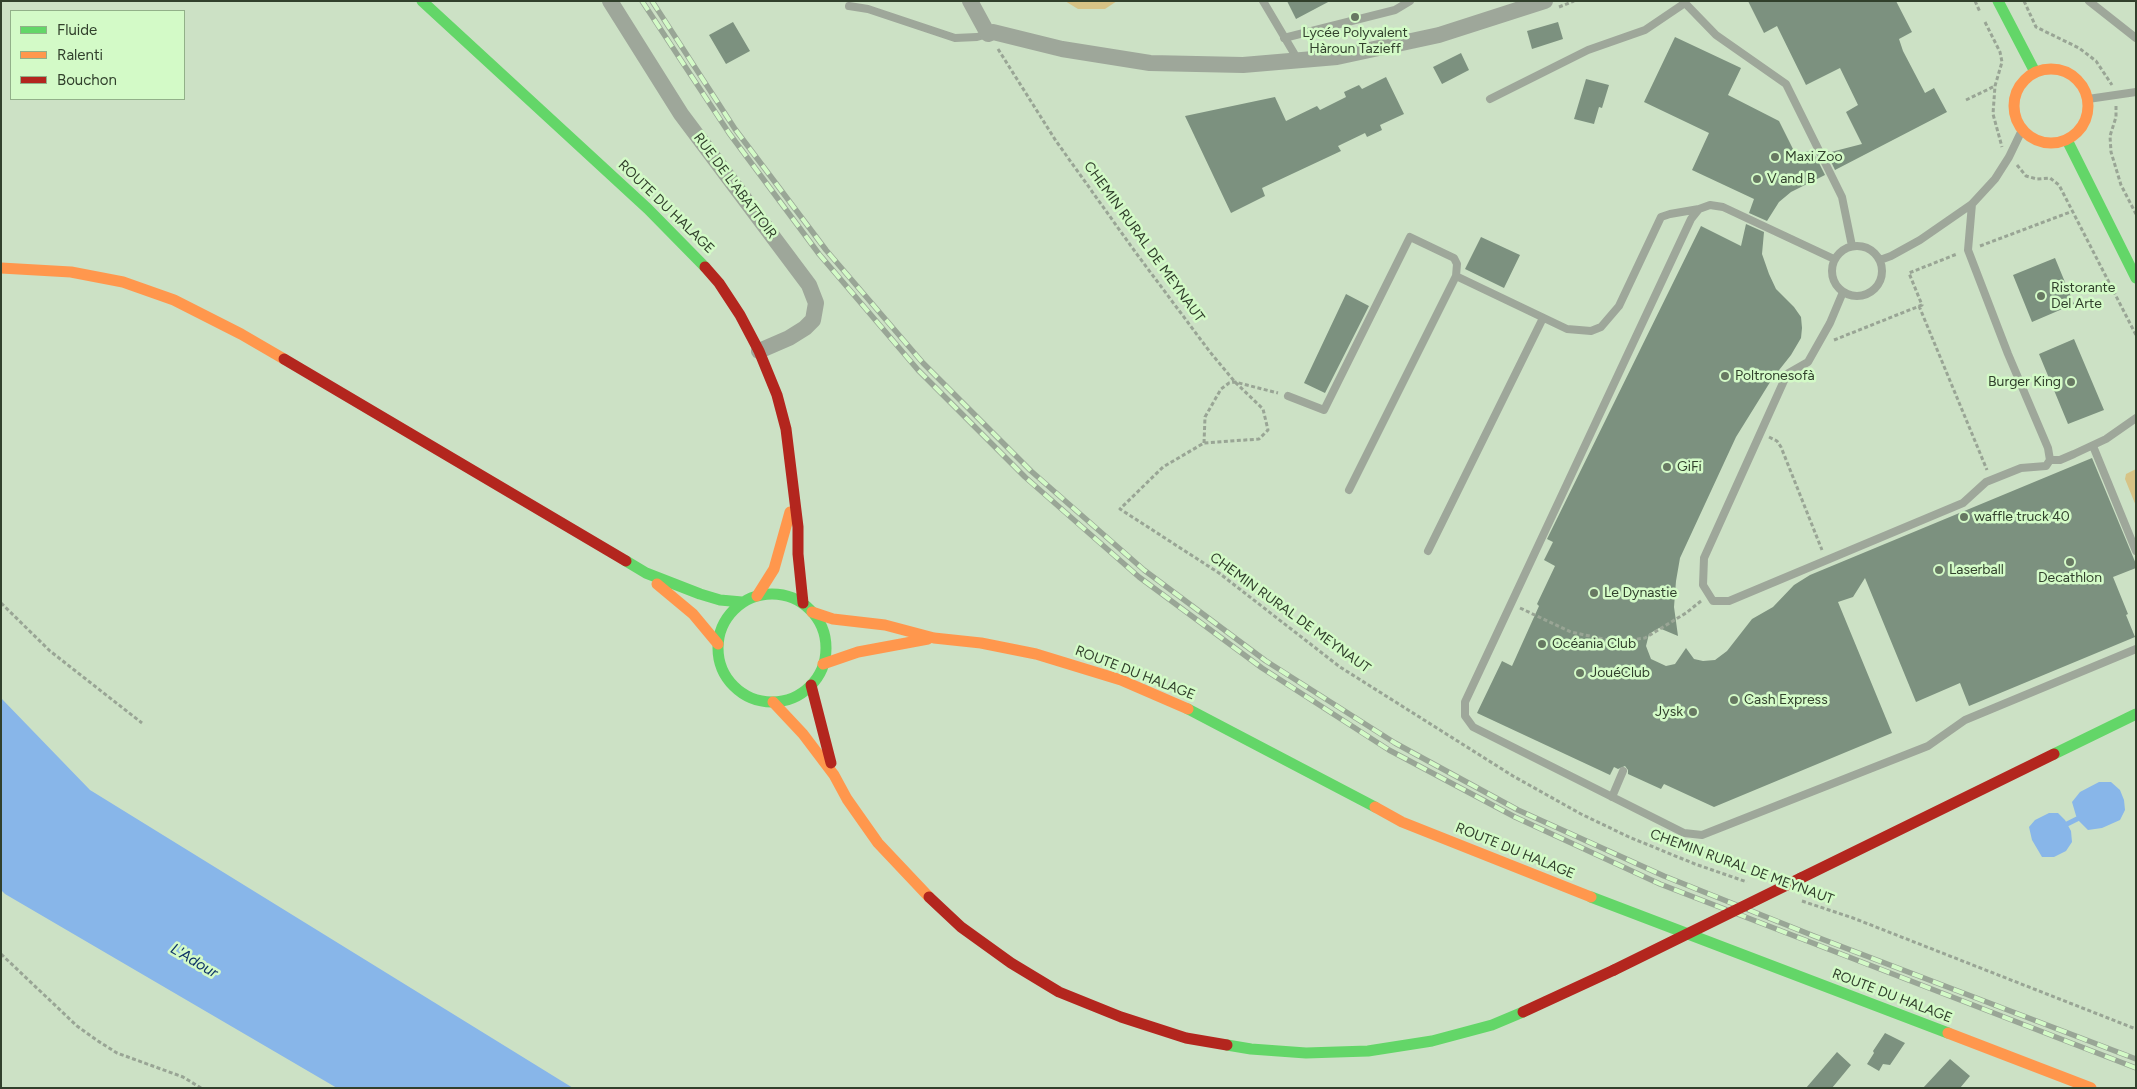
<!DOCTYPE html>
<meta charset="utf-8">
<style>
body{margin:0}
#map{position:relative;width:2137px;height:1089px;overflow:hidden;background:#cce1c5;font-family:Figtree,sans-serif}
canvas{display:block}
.frame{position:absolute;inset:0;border:2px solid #31402c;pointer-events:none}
.legend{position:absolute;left:10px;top:10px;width:175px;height:90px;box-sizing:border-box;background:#d3fac7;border:1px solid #92b089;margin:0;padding:6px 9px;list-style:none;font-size:15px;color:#31402c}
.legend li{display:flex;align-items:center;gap:10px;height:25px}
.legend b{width:25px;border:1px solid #92b089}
</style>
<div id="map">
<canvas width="2137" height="1089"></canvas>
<div class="frame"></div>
<ul class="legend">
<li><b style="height:6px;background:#63d668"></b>Fluide</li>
<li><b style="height:6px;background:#ff974d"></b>Ralenti</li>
<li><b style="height:6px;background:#b3261e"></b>Bouchon</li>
</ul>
</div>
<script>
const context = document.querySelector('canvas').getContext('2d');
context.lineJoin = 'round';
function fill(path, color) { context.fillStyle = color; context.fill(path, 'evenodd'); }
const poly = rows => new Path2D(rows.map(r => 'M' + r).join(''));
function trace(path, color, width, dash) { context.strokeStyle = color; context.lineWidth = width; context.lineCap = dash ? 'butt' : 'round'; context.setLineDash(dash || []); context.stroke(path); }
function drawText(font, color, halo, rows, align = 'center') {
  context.font = font + ' Figtree,sans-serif'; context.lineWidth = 5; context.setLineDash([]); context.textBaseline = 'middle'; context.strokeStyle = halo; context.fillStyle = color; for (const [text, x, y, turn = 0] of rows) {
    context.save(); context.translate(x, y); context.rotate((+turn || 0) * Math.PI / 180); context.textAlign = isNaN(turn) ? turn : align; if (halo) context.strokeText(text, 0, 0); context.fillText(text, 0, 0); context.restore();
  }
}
fill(poly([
 [1065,1,1117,1,1105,9,1078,9],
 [2136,469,2136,506,2125,479,2126,474]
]), '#d7c386');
fill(poly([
 [1,698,90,790,573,1088,337,1088,5,894,1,890],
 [2099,782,2111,782,2120,790,2124,800,2125,810,2120,820,2102,828,2088,830,2077,819,2072,802,2080,792],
 [2049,813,2058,813,2065,820,2071,831,2072,842,2066,851,2054,857,2042,857,2032,840,2029,827,2035,820]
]), '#88b6e9');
trace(poly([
 [2067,824,2077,819]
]), '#88b6e9', 5);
fill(poly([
 [1287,1,1330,1,1296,19],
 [1748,1,1896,1,1912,32,1899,39,1903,51,1925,93,1934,88,1947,112,1835,170,1826,151,1831,152,1862,144,1846,112,1858,105,1840,68,1806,85,1777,26,1764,33],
 [733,22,750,51,726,64,709,35],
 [1558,22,1563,39,1532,49,1527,31],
 [1675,37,1741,68,1728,95,1779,121,1795,153,1813,151,1825,175,1791,192,1779,202,1767,221,1749,213,1754,199,1692,170,1709,133,1644,102],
 [1461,53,1469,70,1442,84,1433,67],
 [1386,77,1404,114,1380,125,1382,130,1367,137,1365,133,1338,146,1341,151,1262,188,1265,196,1231,213,1185,116,1275,97,1286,121,1317,106,1320,110,1346,97,1344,92,1359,85,1362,89],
 [1586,79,1609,85,1602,108,1599,107,1594,124,1574,119],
 [1746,224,1764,232,1762,254,1769,274,1776,289,1794,307,1801,317,1802,328,1801,338,1791,355,1772,379,1736,437,1680,558,1676,581,1674,607,1678,636,1659,628,1649,634,1646,646,1651,659,1666,666,1675,664,1686,648,1694,659,1703,661,1715,660,1727,651,1752,619,1773,607,1794,585,1810,575,2092,458,2136,564,2136,568,2113,577,2128,614,2126,615,2135,637,1969,706,1960,683,1916,702,1865,578,1853,597,1838,602,1892,733,1714,807,1664,784,1661,789,1628,774,1628,770,1625,766,1618,769,1614,767,1610,775,1477,713,1502,661,1512,666,1539,606,1537,604,1555,566,1544,560,1553,542,1547,539,1701,226,1741,246],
 [1481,237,1520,255,1504,288,1465,269],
 [2055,258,2074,304,2032,322,2013,275],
 [1346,294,1369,306,1325,393,1304,383],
 [2074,339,2104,410,2068,424,2039,354],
 [1885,1033,1905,1043,1890,1065,1883,1064,1879,1071,1867,1064,1874,1053,1873,1051],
 [1837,1052,1851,1065,1832,1088,1806,1088],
 [1950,1059,1970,1076,1960,1088,1923,1088]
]), '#7c917f');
trace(poly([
 [1975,1,1980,12],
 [2024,1,2036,27,2079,48,2096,61,2112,85],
 [1559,7,1574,1],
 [1985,22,2000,52,2002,62,1995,86,1993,114,2002,147],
 [998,49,1056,141,1136,253,1210,352,1235,382,1263,409,1268,430,1259,439,1204,443,1163,467,1120,509,1219,573,1340,667,1513,776,1581,814,1629,837,1695,864,1747,882],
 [1966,100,1995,86],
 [2116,106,2116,117,2110,136,2111,152,2121,185,2136,214],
 [2017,165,2026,176,2037,179,2050,178,2059,185,2136,335],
 [1980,246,2073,211],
 [1919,306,1987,470],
 [1834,340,1922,305,1909,273,1957,254],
 [1769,437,1777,441,1781,447,1822,550],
 [1204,443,1205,417,1221,389,1229,383,1235,382,1278,393],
 [1,603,50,651,142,723],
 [1520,608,1571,632,1617,642,1645,638,1686,613,1701,601],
 [1802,901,1853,918,2136,1029],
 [1,954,77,1026,98,1041,117,1053,183,1077,201,1088]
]), '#99a595', 3, [4, 2.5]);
trace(poly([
 [1263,1,1298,60],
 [1683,1,1716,35,1786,84,1842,197,1852,246],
 [2089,1,2136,38],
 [849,6,868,9,955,38,977,37,988,34],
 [1284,38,1395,10,1410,1],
 [1490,99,1588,50,1645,30,1685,3],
 [2088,99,2136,92],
 [1972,204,1968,250,2008,354,2048,448,2050,460],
 '1832 271a25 25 0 1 1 50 0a25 25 0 1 1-50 0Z',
 [1834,259,1723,207,1710,205,1699,209,1691,219,1465,702,1465,716,1473,727,1684,833,1702,835,1928,746,1965,720,2136,649],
 [1880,260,1891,256,1920,240,1972,204,1995,179,2009,157,2022,130],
 [1843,292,1830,323,1808,362,1787,374,1704,558,1703,585,1713,601,1729,601,1963,503,1986,482,2021,468,2046,466,2050,460,2060,460,2074,454,2106,439,2136,418],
 [1288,396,1324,410,1410,237,1454,258,1457,264,1456,276,1567,329,1591,331,1601,327,1619,306,1661,217,1670,214,1699,209],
 [2093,446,2136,551],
 [1349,490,1456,276],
 [1428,551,1543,318],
 [1612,797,1623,771]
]), '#9ea79a', 8);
trace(poly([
 [610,1,681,114,809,285,816,303,813,320,805,328,789,338,759,351],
 [970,1,988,34,993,32,1062,49,1150,63,1243,65,1337,57,1439,35,1545,1]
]), '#9ea79a', 16);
trace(poly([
 [422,1,648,209,705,267],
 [1998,1,2035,72],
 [2067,140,2136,278],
 [626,561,646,573,700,594,720,600,742,602],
 '718 648a54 54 0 1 1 108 0a54 54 0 1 1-108 0Z',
 [1188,709,1375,807],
 [2054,754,2136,714],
 [1591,897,1948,1033],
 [1227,1045,1251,1049,1306,1053,1368,1051,1432,1041,1492,1025,1523,1012]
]), '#63d668', 11);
trace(poly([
 '2014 106a37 37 0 1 1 74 0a37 37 0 1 1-74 0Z',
 [1,268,71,272,123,282,174,300,241,334,284,359],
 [657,584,693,614,718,644],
 [757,596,774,569,790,512],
 [812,612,833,619,885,625,934,638,981,643,1036,654,1121,680,1188,709],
 [823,664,858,652,928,639],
 [773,702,803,734,834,775,847,799,878,843,929,897],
 [1375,807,1402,822,1591,897],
 [1948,1033,2091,1088]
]), '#ff974d', 11);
trace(poly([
 [705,267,719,283,740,315,759,351,777,395,786,429,798,527,798,554,803,603],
 [284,359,626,561],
 [811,685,831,763],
 [1801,878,2054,754],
 [929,897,961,927,1011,963,1059,992,1121,1017,1186,1038,1227,1045],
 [1523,1012,1614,970]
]), '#b3261e', 11);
const rail = poly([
 [642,1,729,133,819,254,918,370,1025,477,1139,577,1262,668,1389,750,1515,817,1660,884,2136,1068],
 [652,1,735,129,826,250,923,363,1031,471,1144,570,1266,661,1395,743,1518,810,1664,876,1814,936,2136,1059]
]);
trace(rail, '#99a696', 5.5);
trace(rail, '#d3fac7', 4, [11]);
trace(poly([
 [1614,970,1801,878]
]), '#b3261e', 11);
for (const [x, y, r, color] of [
 [1355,17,5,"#677862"],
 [1775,157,5,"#677862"],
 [1757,179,5,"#677862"],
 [2041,296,5,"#677862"],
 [1725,376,5,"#677862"],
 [2071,382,5,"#677862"],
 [1667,467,5,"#677862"],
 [1964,517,5,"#677862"],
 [2070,562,5,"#677862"],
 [1939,570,5,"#677862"],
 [1594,593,5,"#677862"],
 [1542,644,5,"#677862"],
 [1580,673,5,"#677862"],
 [1734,700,5,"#677862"],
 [1693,712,5,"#677862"]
]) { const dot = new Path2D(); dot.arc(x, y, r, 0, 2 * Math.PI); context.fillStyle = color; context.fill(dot); trace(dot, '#d3fac7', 2); }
drawText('14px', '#31402c', '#d3fac7', [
 ["Lycée Polyvalent",1355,33,"center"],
 ["Hàroun Tazieff",1355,49,"center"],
 ["Maxi Zoo",1785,157],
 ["V and B",1767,179],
 ["Ristorante",2051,288],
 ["Del Arte",2051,304],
 ["Poltronesofà",1735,376],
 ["Burger King",2061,382,"right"],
 ["GiFi",1677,467],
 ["waffle truck 40",1974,517],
 ["Laserball",1949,570],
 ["Decathlon",2070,578,"center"],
 ["Le Dynastie",1604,593],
 ["Océania Club",1552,644],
 ["JouéClub",1590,673],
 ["Cash Express",1744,700],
 ["Jysk",1683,712,"right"]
], 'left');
drawText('14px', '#31402c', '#d3fac7', [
 ["RUE DE L'ABATTOIR",735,186,53],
 ["ROUTE DU HALAGE",666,207,44],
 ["CHEMIN RURAL DE MEYNAUT",1144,242,54],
 ["CHEMIN RURAL DE MEYNAUT",1290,613,36],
 ["ROUTE DU HALAGE",1135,673,21],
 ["ROUTE DU HALAGE",1515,851,22],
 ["CHEMIN RURAL DE MEYNAUT",1742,867,20],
 ["ROUTE DU HALAGE",1892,996,21]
]);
drawText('italic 15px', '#0e3367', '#d3fac7', [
 ["L'Adour",194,961,31]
]);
</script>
